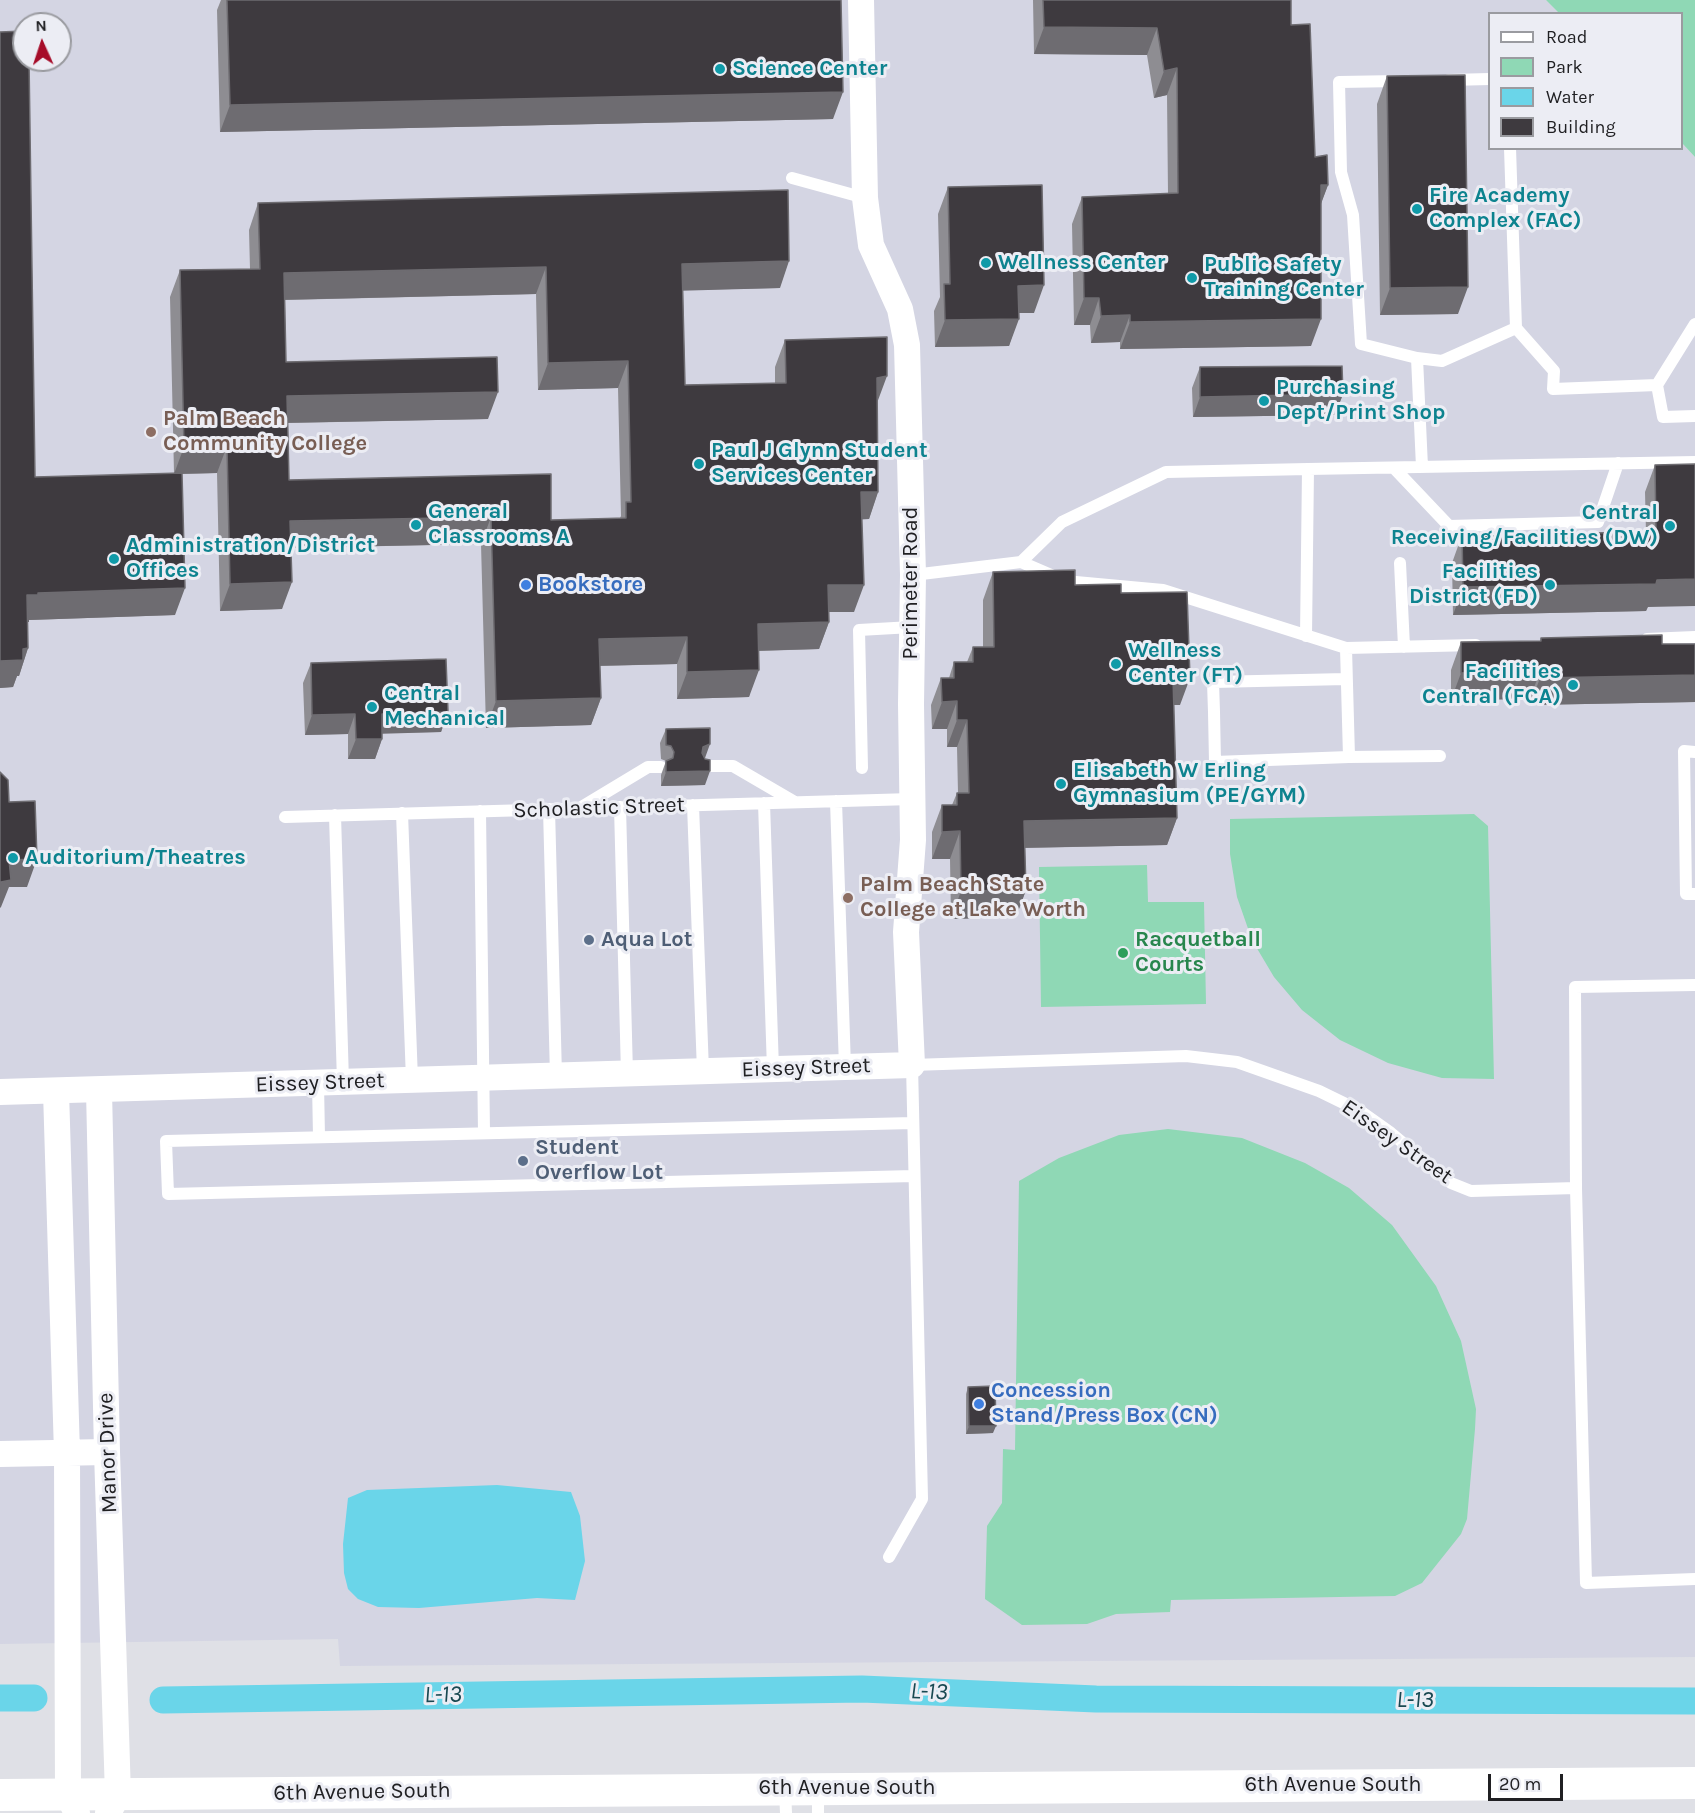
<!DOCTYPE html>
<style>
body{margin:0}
#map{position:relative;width:1695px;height:1813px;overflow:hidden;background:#dfe0e6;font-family:Karla,sans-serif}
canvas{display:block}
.legend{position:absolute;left:1488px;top:12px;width:195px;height:138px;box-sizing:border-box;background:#ecedf4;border:2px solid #9a9ba0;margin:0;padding:8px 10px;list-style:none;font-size:18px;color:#202023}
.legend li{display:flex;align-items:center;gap:12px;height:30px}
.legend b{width:30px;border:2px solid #9a9ba0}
.north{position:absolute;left:12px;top:12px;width:60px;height:60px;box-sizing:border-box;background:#ecedf4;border:2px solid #9a9ba0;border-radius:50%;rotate:357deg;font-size:16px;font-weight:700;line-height:24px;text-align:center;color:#202023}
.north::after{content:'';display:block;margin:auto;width:21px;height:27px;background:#a60c29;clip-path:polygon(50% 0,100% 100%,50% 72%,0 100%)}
.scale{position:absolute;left:1488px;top:1774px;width:75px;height:27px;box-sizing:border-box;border:3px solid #202023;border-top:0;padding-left:8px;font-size:18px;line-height:21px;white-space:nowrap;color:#202023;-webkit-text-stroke:4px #ecedf4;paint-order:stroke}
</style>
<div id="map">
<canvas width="1695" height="1813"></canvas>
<ul class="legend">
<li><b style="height:8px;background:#fff"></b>Road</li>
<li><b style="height:16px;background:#8fd8b5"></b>Park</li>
<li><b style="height:16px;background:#6ad5e9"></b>Water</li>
<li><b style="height:16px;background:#3e3a3f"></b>Building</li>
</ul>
<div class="north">N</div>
<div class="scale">20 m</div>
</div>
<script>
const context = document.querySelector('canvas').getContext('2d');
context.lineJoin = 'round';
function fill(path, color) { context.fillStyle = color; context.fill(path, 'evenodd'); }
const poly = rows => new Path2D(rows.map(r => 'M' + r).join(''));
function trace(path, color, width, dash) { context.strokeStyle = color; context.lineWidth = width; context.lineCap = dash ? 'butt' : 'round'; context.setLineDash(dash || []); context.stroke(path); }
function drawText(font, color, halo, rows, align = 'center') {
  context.font = font + ' Karla,sans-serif'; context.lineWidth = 6; context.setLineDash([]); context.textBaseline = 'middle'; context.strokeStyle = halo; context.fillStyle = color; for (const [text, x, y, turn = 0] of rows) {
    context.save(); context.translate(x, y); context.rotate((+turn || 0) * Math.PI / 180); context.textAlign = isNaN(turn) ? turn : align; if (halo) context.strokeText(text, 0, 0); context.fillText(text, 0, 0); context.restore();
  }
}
fill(poly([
 [0,0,1546,0,1559,13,1490,14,1490,148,1682,148,1682,143,1695,157,1695,1657,340,1666,338,1639,0,1644],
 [24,24,60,24,60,60,24,60]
]), '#d4d5e3');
fill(poly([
 [1546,0,1695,0,1695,157,1682,143,1682,14,1559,13],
 [1474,814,1488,826,1494,1079,1442,1078,1388,1063,1340,1040,1302,1010,1274,977,1252,940,1237,897,1230,854,1230,819],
 [1147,865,1148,902,1204,902,1206,1004,1041,1007,1039,867],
 [1168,1129,1242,1138,1305,1163,1349,1188,1392,1225,1436,1286,1461,1341,1476,1409,1475,1429,1467,1519,1461,1534,1422,1583,1395,1596,1171,1600,1170,1612,1116,1614,1087,1624,1022,1625,985,1599,987,1526,1002,1503,1003,1449,1015,1450,1019,1181,1059,1158,1119,1135]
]), '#8fd8b5');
fill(poly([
 [497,1485,571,1492,580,1516,585,1561,575,1600,537,1598,419,1608,378,1607,358,1599,348,1589,344,1573,343,1544,348,1498,367,1490]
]), '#6ad5e9');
trace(poly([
 [0,1698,34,1698],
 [163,1700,862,1689,1096,1699,1695,1701]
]), '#6ad5e9', 27);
trace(poly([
 [1449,80,1490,79],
 [1399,81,1339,82,1341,172,1353,215,1361,344,1417,358,1422,467],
 [792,178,865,198],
 [1695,324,1657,385,1663,417,1695,416],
 [1516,328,1554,371,1553,389,1657,385],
 [1417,358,1442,361,1516,328,1510,148],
 [1394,468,1449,526,1598,522,1618,463],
 [1308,469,1695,462],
 [1021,562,1062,522,1166,472,1308,469,1306,636],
 [1400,563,1404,647],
 [913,575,1021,562,1065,581,1163,590,1346,648,1349,757,1440,756],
 [1647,639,1695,637],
 [1346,648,1476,645],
 [1346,679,1213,682,1214,712,1215,762,1349,757],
 [1695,752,1684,751,1686,894,1695,894],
 [705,766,733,766,793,801],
 [862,768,859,630,912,627],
 [836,801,845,1067],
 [764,803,773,1069],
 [693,805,703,1071],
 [620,807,627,1074],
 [580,808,648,767,661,767],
 [549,809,556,1076],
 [480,811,484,1133],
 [402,813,412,1080],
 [335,815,343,1082],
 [285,817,912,799],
 [1695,985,1575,987,1576,1188,1586,1583,1695,1579],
 [318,1083,319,1137],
 [913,1123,166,1141,168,1194,914,1176],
 [889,1557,922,1499,912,1065,1186,1056,1237,1062,1319,1091,1360,1111,1391,1133,1451,1183,1471,1191,1576,1188],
 [785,1790,786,1813],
 [818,1790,818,1813]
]), '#fff', 12);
trace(poly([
 [99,1090,107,1452,118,1795,108,1813],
 [56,1091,67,1453,68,1795,77,1813],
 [0,1092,912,1065,906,932,913,840,911,704,913,575,907,345,900,309,871,245,865,198,861,0],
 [0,1454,107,1452]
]), '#fff', 26);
trace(poly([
 [0,1795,1695,1783]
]), '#fff', 32);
fill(poly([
 [221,0,841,0,833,119,220,132,217,10],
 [1033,0,1291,0,1291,25,1315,157,1328,185,1321,203,1311,346,1120,349,1120,342,1091,343,1090,325,1074,325,1072,224,1082,197,1168,194,1167,95,1154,98,1147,55,1034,54],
 [0,32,35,477,174,473,170,297,180,270,250,269,249,230,258,203,780,288,683,290,685,385,775,383,775,367,785,340,877,403,878,492,869,519,862,519,854,612,829,612,829,622,819,649,759,651,749,697,677,699,677,664,600,666,601,698,591,725,486,728,481,544,291,548,282,609,220,611,217,473,182,474,175,615,29,620,28,622,28,648,19,676,17,676,13,687,0,688],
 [536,294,538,390,618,388,621,516,620,518,551,520,289,480,288,423,488,419,286,362,285,300],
 [1387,76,1458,314,1380,315,1377,104],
 [948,187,1034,313,1019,313,1009,346,935,347,934,311,940,297,938,214],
 [1200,367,1343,394,1335,415,1193,417,1192,388],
 [1695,464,1646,611,1453,615,1452,563,1462,535,1646,533,1645,492,1655,465],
 [993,572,1121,593,1180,705,1174,705,1177,818,1167,845,1025,848,1026,890,1016,917,951,919,950,859,932,859,932,832,942,805,952,805,957,793,958,793,957,747,947,747,947,729,932,729,931,705,941,678,949,678,954,662,967,662,973,647,983,647,983,600],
 [1541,638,1662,644,1695,644,1695,702,1530,705,1530,699,1451,700,1451,670,1461,642,1540,641],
 [311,663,448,712,441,732,382,733,382,739,375,759,348,759,348,734,305,735,303,683],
 [666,729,705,758,705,785,661,786,661,775,666,761,661,759,660,743],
 [968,1387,993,1433,966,1434,966,1394]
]), '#8e8d92');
fill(poly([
 [1044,27,1157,28,1147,55,1034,54],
 [1177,68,1167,95,1154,98,1164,71],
 [843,92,833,119,220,132,230,105],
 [1321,185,1328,185,1318,212],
 [789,261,780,288,672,291,682,264],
 [546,267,536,294,275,300,284,273],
 [1044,285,1034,313,1008,313,1018,286],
 [1468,287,1458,314,1380,315,1390,288],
 [1084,298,1099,298,1090,325,1074,325],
 [1130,315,1120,342,1091,343,1101,316],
 [1019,319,1009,346,935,347,945,320],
 [1321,319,1311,346,1120,349,1130,322],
 [628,361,618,388,538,390,548,363],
 [887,376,877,403,877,378],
 [498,392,488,419,277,423,287,396],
 [1343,394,1335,415,1193,417,1200,397],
 [227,446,217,473,174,474,184,447],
 [861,492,878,492,869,519,852,520],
 [491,517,481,544,280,548,290,521],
 [1695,579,1695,606,1648,607,1646,611,1453,615,1463,587,1657,580],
 [292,582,282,609,220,611,230,584],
 [828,585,864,585,854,612,818,612],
 [185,588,175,615,29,620,29,622,17,622,27,595,38,593],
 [829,622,819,649,748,651,758,624],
 [687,637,677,664,589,666,599,639],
 [28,648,19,676,17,676,13,687,0,688,0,661,23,649],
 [759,670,749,697,677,699,687,672],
 [1540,671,1530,699,1451,700,1461,673],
 [1695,675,1695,702,1530,705,1540,678],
 [1173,678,1190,678,1180,705,1163,705],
 [601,698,591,725,486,728,496,701],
 [957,701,947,729,932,729,942,702],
 [448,712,441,732,374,734,382,714],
 [355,714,348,734,305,735,312,715],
 [957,720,967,720,957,747,947,747],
 [356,739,382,739,375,759,348,759],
 [710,744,705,758,698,761,703,747],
 [710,771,705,785,661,786,666,772],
 [1177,818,1167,845,1014,848,1024,821],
 [960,831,950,859,932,859,942,832],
 [37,859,27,887,9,887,1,907,0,908,0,886,9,860],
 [1026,890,1016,917,951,919,961,891],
 [969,1426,996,1426,993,1433,966,1434]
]), '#6e6c71');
const building = poly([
 [227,0,841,0,843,92,230,105,227,0],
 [1043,0,1291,0,1291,25,1310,24,1315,157,1327,155,1328,185,1321,185,1321,319,1130,322,1130,315,1101,316,1099,298,1084,298,1082,197,1178,193,1177,68,1164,71,1157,28,1044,27,1043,0],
 [24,31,24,60,29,60,35,477,182,473,185,588,38,593,38,595,27,595,28,648,23,649,23,660,0,661,0,32,24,31],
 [1465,75,1468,287,1390,288,1387,76,1465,75],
 [1042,185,1044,285,1018,286,1019,319,945,320,944,284,950,284,948,187,1042,185],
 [788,190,789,261,682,264,685,385,786,383,785,340,887,337,887,376,877,378,878,492,861,492,864,585,828,585,829,622,758,624,759,670,687,672,687,637,599,639,601,698,496,701,491,517,290,521,292,582,230,584,227,446,184,447,180,270,260,269,258,203,788,190],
 [546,267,548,363,628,361,631,502,626,502,626,518,551,520,551,474,289,480,287,396,498,392,497,357,286,362,284,273,546,267],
 [1342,366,1343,394,1200,397,1200,367,1342,366],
 [1695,464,1695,579,1657,580,1656,584,1463,587,1462,535,1656,532,1655,465,1695,464],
 [1075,570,1075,585,1121,584,1121,593,1187,592,1190,678,1173,678,1177,818,1024,821,1026,890,961,891,960,831,942,832,942,805,957,805,957,793,969,793,967,720,957,720,957,701,942,702,941,678,954,678,954,662,973,662,973,647,994,647,993,572,1075,570],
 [1662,635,1662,644,1695,644,1695,675,1540,678,1540,671,1461,673,1461,642,1541,641,1541,638,1662,635],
 [446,659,448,712,382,714,382,739,356,739,355,714,312,715,311,663,446,659],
 [710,728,710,744,703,747,702,753,705,759,710,760,710,771,666,772,666,761,673,758,674,752,671,746,666,745,666,729,710,728],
 [0,772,8,780,9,802,35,801,37,859,9,860,11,880,1,882,0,889,0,772],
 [995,1386,996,1426,969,1426,968,1387,995,1386]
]);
fill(building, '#3e3a3f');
trace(building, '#6e6c71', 1.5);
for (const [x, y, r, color] of [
 [720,69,6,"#0f9aa8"],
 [1417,209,6,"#0f9aa8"],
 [986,263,6,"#0f9aa8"],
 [1192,278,6,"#0f9aa8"],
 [1264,401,6,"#0f9aa8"],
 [151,432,6,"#8d6e63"],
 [699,464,6,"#0f9aa8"],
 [416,525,6,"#0f9aa8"],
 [1670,526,6,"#0f9aa8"],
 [114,559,6,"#0f9aa8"],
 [526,585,6,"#3f7fe0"],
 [1550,585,6,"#0f9aa8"],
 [1116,664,6,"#0f9aa8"],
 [1573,685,6,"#0f9aa8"],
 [372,707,6,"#0f9aa8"],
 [1061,784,6,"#0f9aa8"],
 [13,858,6,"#0f9aa8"],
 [848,898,6,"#8d6e63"],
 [589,940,6,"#5c6f8a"],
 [1123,953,6,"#2e9e5b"],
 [523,1161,6,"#5c6f8a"],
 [979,1404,6,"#3f7fe0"]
]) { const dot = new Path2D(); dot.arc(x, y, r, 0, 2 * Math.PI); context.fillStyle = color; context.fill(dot); trace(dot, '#ecedf4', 2); }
drawText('bold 22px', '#0d838f', '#ecedf4', [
 ["Science Center",732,69],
 ["Fire Academy",1429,196],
 ["Complex (FAC)",1429,221],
 ["Wellness Center",998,263],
 ["Public Safety",1204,265],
 ["Training Center",1204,290],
 ["Purchasing",1276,388],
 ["Dept/Print Shop",1276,413],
 ["Paul J Glynn Student",711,451],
 ["Services Center",711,476],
 ["General",428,512],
 ["Classrooms A",428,537],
 ["Central",1658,513,"right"],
 ["Receiving/Facilities (DW)",1658,538,"right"],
 ["Administration/District",126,546],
 ["Offices",126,571],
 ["Facilities",1538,572,"right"],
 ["District (FD)",1538,597,"right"],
 ["Wellness",1128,651],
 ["Center (FT)",1128,676],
 ["Facilities",1561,672,"right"],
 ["Central (FCA)",1561,697,"right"],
 ["Central",384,694],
 ["Mechanical",384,719],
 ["Elisabeth W Erling",1073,771],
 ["Gymnasium (PE/GYM)",1073,796],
 ["Auditorium/Theatres",25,858]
], 'left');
drawText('bold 22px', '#785e54', '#ecedf4', [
 ["Palm Beach",163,419],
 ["Community College",163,444],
 ["Palm Beach State",860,885],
 ["College at Lake Worth",860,910]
], 'left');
drawText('22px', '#202023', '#ecedf4', [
 ["Perimeter Road",911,583,-90],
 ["Scholastic Street",599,808,-2],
 ["Eissey Street",806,1068,-2],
 ["Eissey Street",320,1083,-2],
 ["Eissey Street",1397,1142,35],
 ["Manor Drive",108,1453,-92],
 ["6th Avenue South",1333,1785],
 ["6th Avenue South",847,1788],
 ["6th Avenue South",362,1792,-1]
]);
drawText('bold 22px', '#366cbe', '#ecedf4', [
 ["Bookstore",538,585],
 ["Concession",991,1391],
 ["Stand/Press Box (CN)",991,1416]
], 'left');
drawText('bold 22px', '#4e5e75', '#ecedf4', [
 ["Aqua Lot",601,940],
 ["Student",535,1148],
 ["Overflow Lot",535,1173]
], 'left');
drawText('bold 22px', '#27864d', '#ecedf4', [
 ["Racquetball",1135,940],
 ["Courts",1135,965]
], 'left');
drawText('italic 24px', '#194952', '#ecedf4', [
 ["L-13",929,1692,2],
 ["L-13",443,1695,-1],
 ["L-13",1415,1700]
]);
</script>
